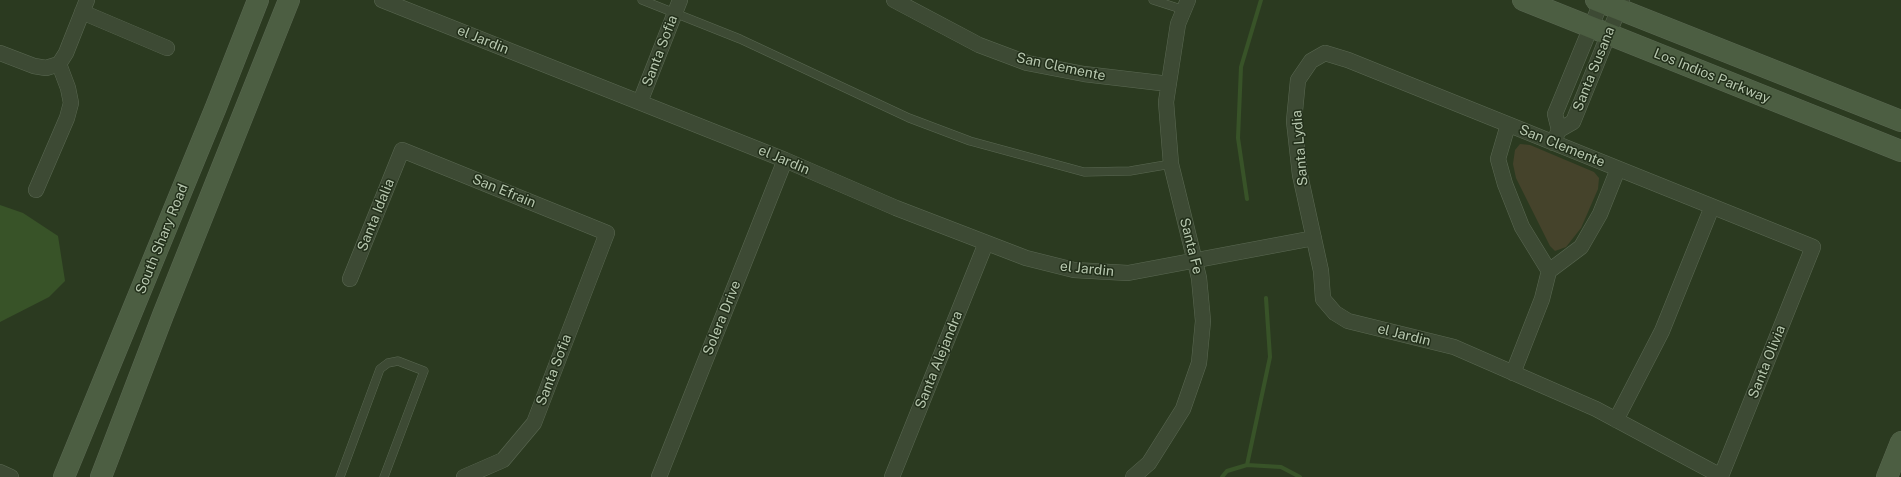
<!DOCTYPE html>
<style>
body{margin:0}
canvas{display:block;background:#2b3a20}
</style>
<canvas width="1901" height="477"></canvas>
<script>
const context = document.querySelector('canvas').getContext('2d');
context.lineJoin = 'round';
function fill(path, color) { context.fillStyle = color; context.fill(path, 'evenodd'); }
const poly = rows => new Path2D(rows.map(r => 'M' + r).join(''));
function trace(path, color, width, dash) { context.strokeStyle = color; context.lineWidth = width; context.lineCap = dash ? 'butt' : 'round'; context.setLineDash(dash || []); context.stroke(path); }
function drawText(font, color, halo, rows, align = 'center') {
  context.font = font + ' "Public Sans",sans-serif'; context.lineWidth = 3; context.setLineDash([]); context.textBaseline = 'middle'; context.strokeStyle = halo; context.fillStyle = color; for (const [text, x, y, turn = 0] of rows) {
    context.save(); context.translate(x, y); context.rotate((+turn || 0) * Math.PI / 180); context.textAlign = isNaN(turn) ? turn : align; if (halo) context.strokeText(text, 0, 0); context.fillText(text, 0, 0); context.restore();
  }
}
fill(poly([
 [1520,144,1530,145,1594,172,1599,178,1598,189,1581,228,1566,247,1555,251,1550,246,1516,178,1513,164,1515,150]
]), '#45432b');
fill(poly([
 [0,205,23,213,58,236,65,281,49,297,0,322]
]), '#385328');
trace(poly([
 [1247,199,1238,138,1241,67,1261,0],
 [1247,465,1270,357,1266,298],
 [1222,477,1227,471,1247,465,1281,467,1300,477]
]), '#385328', 4);
const lane = poly([
 [642,0,740,39,909,118,970,141,1084,172,1130,171,1171,164],
 [1153,0,1184,10],
 [340,477,380,369,388,363,398,361,424,371,384,477]
]);
const street = poly([
 [382,0,785,160,896,208,1026,258,1074,270,1128,273,1314,238],
 [894,0,979,45,1027,63,1084,74,1169,84],
 [82,12,167,48],
 [0,53,34,66,46,68,59,64,66,53,87,0],
 [1325,53,1348,60,1813,247,1721,476,1596,409,1454,347,1348,321,1335,313,1323,299,1321,271,1300,175,1294,121,1298,80,1311,61,1325,53],
 [640,102,680,0],
 [1508,125,1498,159,1505,184,1522,227,1549,271],
 [1559,130,1573,122,1622,1],
 [1553,143,1559,130,1555,114,1602,0],
 [36,190,67,118,71,103,68,88,59,64],
 [350,279,402,150,607,233,534,423,503,460,464,477],
 [1513,373,1542,299,1549,271,1581,247,1600,214,1618,169],
 [1616,420,1662,331,1712,207],
 [0,472,11,477],
 [659,477,785,160],
 [892,477,986,243],
 [1133,477,1149,463,1183,409,1199,363,1203,321,1199,278,1171,164,1166,102,1178,24,1188,0]
]);
const secondary = poly([
 [1523,0,1901,151],
 [1596,0,1901,121],
 [64,477,216,107,258,0],
 [101,477,163,315,289,0],
 [1887,477,1901,442]
]);
trace(lane, '#5a6852', 9);
trace(street, '#5a6852', 16);
trace(secondary, '#5a6852', 22);
trace(lane, '#3d4a34', 8);
trace(street, '#3d4a34', 15);
trace(secondary, '#4c5e42', 21);
drawText('14px', '#b7c7af', '#222f1a', [
 ["el Jardin",483,40,22],
 ["Santa Sofia",660,51,-69],
 ["San Clemente",1061,67,12],
 ["Santa Susana",1594,69,-68],
 ["Los Indios Parkway",1712,76,22],
 ["San Clemente",1562,146,22],
 ["Santa Lydia",1300,148,-95],
 ["el Jardin",784,160,23],
 ["San Efrain",504,191,22],
 ["Santa Idalia",376,215,-68],
 ["South Shary Road",162,239,-68],
 ["Santa Fe",1191,246,76],
 ["el Jardin",1087,269,6],
 ["Solera Drive",722,318,-68],
 ["el Jardin",1404,335,14],
 ["Santa Alejandra",939,360,-68],
 ["Santa Olivia",1767,362,-68],
 ["Santa Sofia",554,370,-69]
]);
</script>
